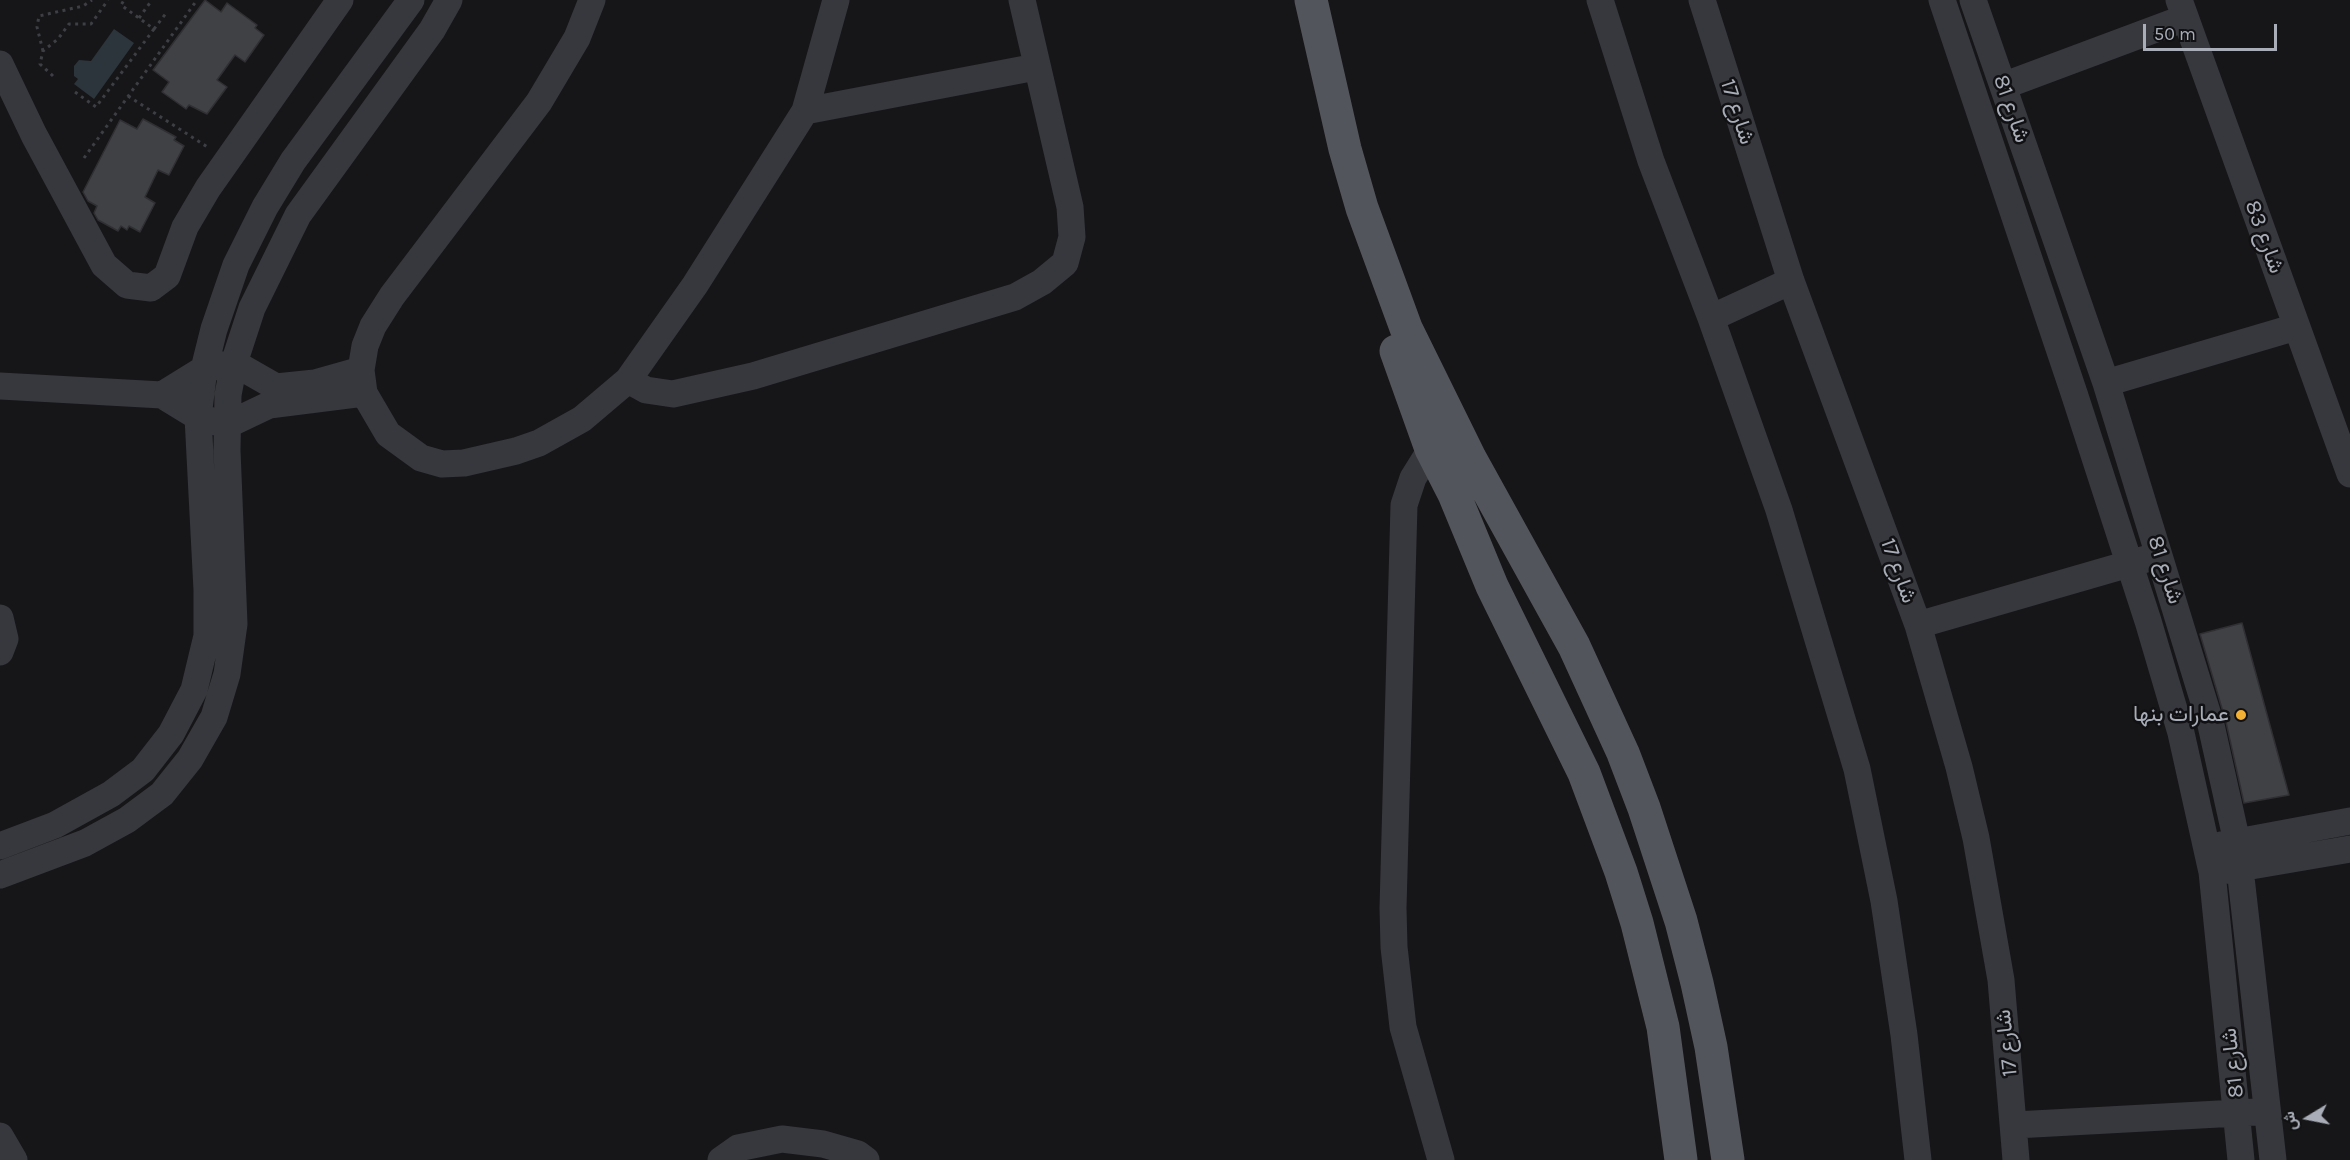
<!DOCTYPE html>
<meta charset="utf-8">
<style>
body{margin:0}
#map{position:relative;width:2350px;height:1160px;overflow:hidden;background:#161618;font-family:Karla,Vazirmatn,sans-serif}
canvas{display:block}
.north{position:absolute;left:2278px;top:1088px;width:60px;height:60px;-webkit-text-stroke:4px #111113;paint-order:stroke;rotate:260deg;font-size:16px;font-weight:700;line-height:24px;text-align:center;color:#a8adb8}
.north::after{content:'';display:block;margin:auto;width:21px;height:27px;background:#a8adb8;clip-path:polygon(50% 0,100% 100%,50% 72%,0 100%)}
.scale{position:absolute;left:2143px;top:24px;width:134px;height:27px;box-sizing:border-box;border:3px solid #a8adb8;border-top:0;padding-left:8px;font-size:18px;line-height:21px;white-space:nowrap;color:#a8adb8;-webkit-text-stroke:4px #111113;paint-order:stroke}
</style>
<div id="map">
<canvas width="2350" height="1160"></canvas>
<div class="north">ش</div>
<div class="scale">50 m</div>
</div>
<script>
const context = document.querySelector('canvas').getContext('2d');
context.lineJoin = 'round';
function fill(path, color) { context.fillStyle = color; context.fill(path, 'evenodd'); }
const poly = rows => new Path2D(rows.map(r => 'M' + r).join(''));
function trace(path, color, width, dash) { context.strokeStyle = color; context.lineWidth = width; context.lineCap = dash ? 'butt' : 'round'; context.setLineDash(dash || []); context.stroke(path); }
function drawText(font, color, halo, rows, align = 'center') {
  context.font = font + ' Karla,Vazirmatn,sans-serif'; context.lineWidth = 5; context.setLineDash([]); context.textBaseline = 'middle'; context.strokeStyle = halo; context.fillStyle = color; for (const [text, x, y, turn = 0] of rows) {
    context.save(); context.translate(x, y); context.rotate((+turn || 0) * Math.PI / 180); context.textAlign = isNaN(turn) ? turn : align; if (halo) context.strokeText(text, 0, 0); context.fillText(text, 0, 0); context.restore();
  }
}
fill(poly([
 [114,29,134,43,94,99,74,84,78,79,74,76,74,66,79,60,91,61]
]), '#2c353c');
const building = poly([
 [205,0,221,12,227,3,257,25,255,28,264,35,245,62,235,55,217,80,227,87,207,114,189,105,186,109,162,92,169,82,153,70,205,0],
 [143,119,176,137,174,140,184,146,169,175,158,170,145,197,155,203,140,232,129,226,127,230,121,226,118,231,98,220,94,213,97,206,88,201,83,192,120,120,137,129,143,119],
 [2242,623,2289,795,2244,803,2226,722,2200,634,2242,623]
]);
fill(building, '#404145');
trace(building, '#303034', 1.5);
trace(poly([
 [139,18,152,0],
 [154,29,167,12],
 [43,51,37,27,39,16,83,6,92,0],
 [53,76,40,64,43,51,58,39,69,24,91,24,108,0],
 [75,92,96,107,154,29,121,5,124,0],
 [128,96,209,148],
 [84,158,197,0]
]), '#3d3f44', 3, [3, 4.5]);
trace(poly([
 [592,0,577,38,539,102,392,296,373,326,365,346,361,370,364,393,388,434,421,458,442,464,464,463,516,451,539,443,582,419,628,380,695,285,805,111,836,0],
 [1600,0,1651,161,1711,318,1779,510,1857,769,1884,901,1904,1035,1918,1160],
 [1702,0,1791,281,1918,625,1959,767,1976,838,2001,980,2016,1160],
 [1942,0,2074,393,2148,621,2181,733,2212,872,2241,1160],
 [1973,0,2106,383,2211,725,2237,842,2273,1160],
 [2179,0,2350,474],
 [0,64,34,135,104,265,127,285,151,288,167,276,185,227,208,188,340,0],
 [2003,86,2185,18],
 [805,111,1036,67],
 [1711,318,1791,281],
 [628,380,646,390,673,394,753,376,1015,297,1042,282,1065,263,1072,237,1070,207,1022,0],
 [2106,383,2296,327],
 [0,386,162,395,198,417,227,425,269,405,364,393],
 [162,395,204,369,234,363,276,387,315,383,361,370],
 [1431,449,1413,478,1404,505,1393,908,1394,947,1403,1027,1441,1160],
 [0,618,5,639,0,652],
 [1918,625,2146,559],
 [2221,845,2350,821],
 [0,846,55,825,111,794,143,770,171,734,194,690,207,636,207,590,198,417,204,369,214,329,236,265,265,207,293,161,411,0],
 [2222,871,2350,849],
 [0,875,85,843,127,820,162,794,190,759,214,717,227,674,234,624,227,450,228,395,234,363,252,308,298,215,432,30,449,0],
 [2015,1125,2256,1112],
 [0,1136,14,1160],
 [721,1160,738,1148,782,1139,823,1144,858,1154,866,1160]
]), '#37383d', 27);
trace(poly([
 [1311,0,1345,149,1362,208,1406,328,1470,458,1574,646,1623,753,1644,808,1681,921,1697,983,1711,1047,1728,1160],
 [1396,351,1431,449,1454,494,1492,586,1584,773,1621,872,1637,923,1663,1027,1681,1160]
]), '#53555c', 33);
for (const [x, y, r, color] of [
 [2241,715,6,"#f2b134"]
]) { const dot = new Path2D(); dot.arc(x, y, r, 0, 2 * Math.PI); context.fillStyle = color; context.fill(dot); trace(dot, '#111113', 2); }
drawText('22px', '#a8adb8', '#111113', [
 ["شارع 81",2011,109,71],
 ["شارع 17",1737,112,72],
 ["شارع 83",2264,237,70],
 ["شارع 81",2165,570,72],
 ["شارع 17",1898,571,70],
 ["شارع 17",2007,1043,-96],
 ["شارع 81",2233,1063,-96]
]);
drawText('22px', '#a8adb8', '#111113', [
 ["عمارات بنها",2229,715]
], 'right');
</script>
